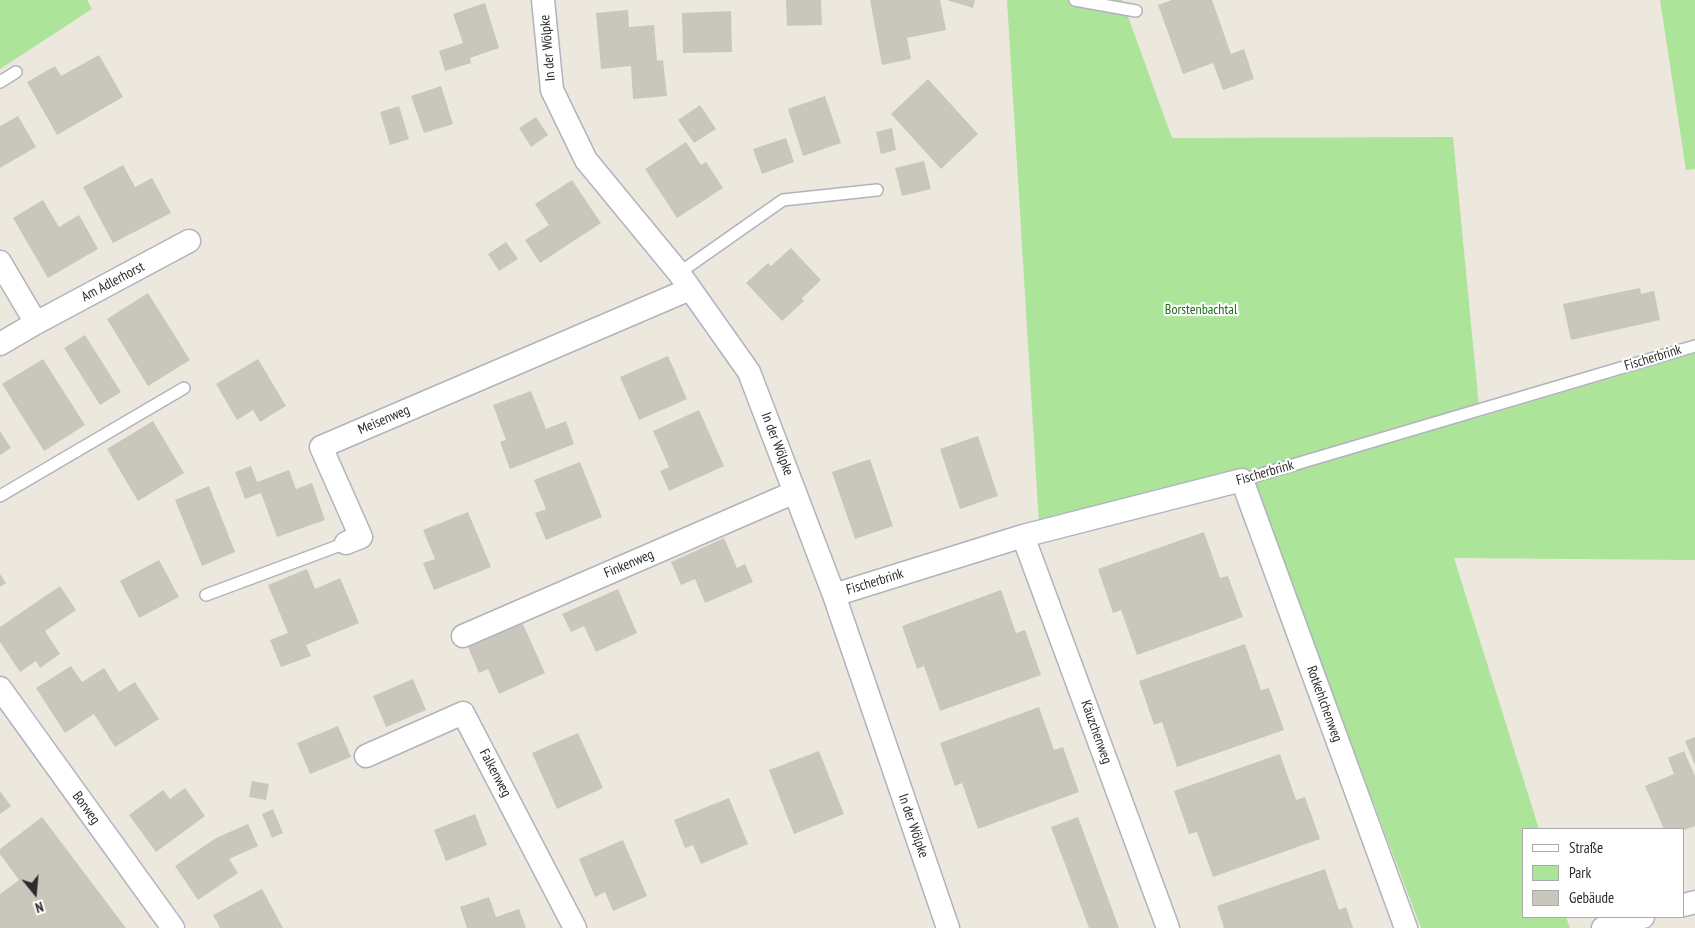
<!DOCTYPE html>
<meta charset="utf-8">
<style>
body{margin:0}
#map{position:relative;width:1695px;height:928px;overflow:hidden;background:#ede8de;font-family:"PT Sans Narrow",sans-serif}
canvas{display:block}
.legend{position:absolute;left:1522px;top:828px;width:162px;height:90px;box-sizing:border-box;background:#fff;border:1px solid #aaa;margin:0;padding:6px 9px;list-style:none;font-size:15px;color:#2b2b2b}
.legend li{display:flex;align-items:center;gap:10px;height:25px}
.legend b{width:25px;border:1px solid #aaa}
.north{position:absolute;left:10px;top:868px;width:50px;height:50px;-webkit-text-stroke:4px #fff;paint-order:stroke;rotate:163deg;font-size:14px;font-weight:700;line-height:20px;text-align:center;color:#2b2b2b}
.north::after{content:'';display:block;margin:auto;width:18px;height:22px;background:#2b2b2b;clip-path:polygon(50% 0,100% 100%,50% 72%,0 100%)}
</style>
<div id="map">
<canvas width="1695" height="928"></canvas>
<ul class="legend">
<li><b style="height:6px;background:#fff"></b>Straße</li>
<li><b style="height:14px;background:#ace49a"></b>Park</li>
<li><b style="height:14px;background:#c9c6bc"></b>Gebäude</li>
</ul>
<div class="north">N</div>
</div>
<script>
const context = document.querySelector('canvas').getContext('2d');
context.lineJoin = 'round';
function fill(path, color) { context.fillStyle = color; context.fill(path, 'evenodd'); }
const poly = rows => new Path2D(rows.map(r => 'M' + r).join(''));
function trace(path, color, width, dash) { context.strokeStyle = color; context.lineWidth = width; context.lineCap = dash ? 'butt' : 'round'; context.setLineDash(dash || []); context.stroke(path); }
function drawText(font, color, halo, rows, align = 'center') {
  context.font = font + ' "PT Sans Narrow",sans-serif'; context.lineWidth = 4.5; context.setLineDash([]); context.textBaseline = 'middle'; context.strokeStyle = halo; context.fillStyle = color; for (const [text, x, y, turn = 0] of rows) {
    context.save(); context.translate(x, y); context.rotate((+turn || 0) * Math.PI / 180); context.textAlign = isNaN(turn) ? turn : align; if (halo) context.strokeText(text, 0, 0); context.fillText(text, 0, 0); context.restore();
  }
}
fill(poly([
 [0,0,87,0,92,9,0,69],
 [1007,0,1122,0,1172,138,1453,137,1480,417,1695,353,1695,560,1454,558,1539,829,1524,829,1524,917,1566,917,1570,928,1421,928,1249,475,1039,524],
 [1660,0,1695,0,1695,169,1686,170]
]), '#ace49a');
fill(poly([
 [786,0,821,0,822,25,787,26],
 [870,0,940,0,946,30,907,38,911,59,882,65],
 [947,0,975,0,973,8],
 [1172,0,1212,0,1231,54,1244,49,1254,79,1223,90,1213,63,1183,74,1158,5],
 [485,3,499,48,470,58,471,63,445,71,439,51,463,43,453,14],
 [628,10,629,27,654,25,657,61,663,60,667,96,633,99,631,66,601,69,596,13],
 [731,11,732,52,683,53,682,13],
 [99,55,123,97,57,135,27,82,55,66,61,76],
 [928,79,978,134,941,169,891,114],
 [441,86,453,124,424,133,411,96],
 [825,96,841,143,803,156,788,109],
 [700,105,716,129,694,143,678,120],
 [399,106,409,139,390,145,380,112],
 [18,116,36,147,0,168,0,126],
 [536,117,548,135,531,147,519,128],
 [892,128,896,150,881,154,876,132],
 [786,138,794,162,762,174,753,149],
 [686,142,701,165,706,162,723,188,677,218,645,169],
 [924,161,931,189,902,196,895,168],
 [123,165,135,187,152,178,171,213,113,243,83,187],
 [572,180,601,223,540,263,525,240,549,225,535,204],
 [43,200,59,227,79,215,98,249,48,278,13,218],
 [506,242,518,259,499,271,488,254],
 [791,248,821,280,802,298,804,301,782,321,746,283,768,263,771,266],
 [1640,288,1641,294,1654,291,1660,320,1571,340,1563,304],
 [148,293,190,360,148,386,107,319],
 [85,335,121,392,100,405,64,348],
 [668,356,687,399,639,420,620,377],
 [43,359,85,425,44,451,2,384],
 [258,359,286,406,260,422,253,410,237,420,216,384],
 [531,391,546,429,566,421,574,444,510,469,500,442,506,440,493,405],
 [699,410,724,466,669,491,660,471,669,467,653,431],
 [153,421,184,473,138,501,107,449],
 [0,431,11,448,0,455],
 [978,436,998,496,960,509,940,449],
 [870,459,893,526,855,539,832,472],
 [580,462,602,517,546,540,535,513,546,509,534,480],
 [251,466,257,482,289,470,296,489,312,483,325,520,277,537,261,493,245,499,235,472],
 [209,486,235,552,202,566,175,500],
 [468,512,491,567,434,590,423,563,435,559,423,530],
 [1204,532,1220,578,1228,576,1243,617,1137,655,1121,610,1113,613,1098,569],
 [724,538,737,568,745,564,753,582,705,603,695,579,681,585,671,562],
 [159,560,179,597,139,618,120,581],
 [307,569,315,589,340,578,359,623,306,645,311,656,281,667,270,640,288,633,268,585],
 [0,574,6,583,0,587],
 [60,586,76,610,45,631,60,654,40,668,36,661,20,672,0,642,0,627],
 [618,589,637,633,596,652,584,626,571,632,562,614],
 [1001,590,1016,633,1025,630,1041,675,940,711,924,666,917,669,902,626],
 [522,622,545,673,499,694,488,669,479,673,468,647],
 [1245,644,1261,690,1269,688,1284,730,1177,767,1162,722,1154,725,1139,681],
 [71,666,82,682,104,668,119,692,135,682,159,719,115,747,94,714,65,733,36,688],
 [413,679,426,710,386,727,373,696],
 [1039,707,1054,750,1063,747,1079,792,978,829,962,783,955,786,940,743],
 [338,726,351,757,310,774,297,743],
 [578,733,603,788,557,809,532,753],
 [1695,737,1695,765,1685,741],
 [819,751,844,814,794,834,769,770],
 [1684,751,1695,776,1695,826,1684,830,1664,829,1645,786,1674,774,1668,758],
 [1280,754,1296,800,1305,797,1320,839,1213,877,1197,832,1189,834,1174,791],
 [252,781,269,784,266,800,249,797],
 [185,788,205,816,156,852,129,815,163,790,170,799],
 [0,791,11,806,0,814],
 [729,798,748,844,701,864,693,845,685,848,674,820],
 [273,809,283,833,272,838,262,814],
 [475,814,487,845,446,861,434,830],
 [42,817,126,928,0,928,0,894,19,880,0,854,0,849],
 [1078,817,1119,928,1089,928,1051,827],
 [248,824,258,846,229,859,238,873,198,900,175,866,216,838],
 [623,840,647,896,613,911,605,892,595,897,579,859],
 [1325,869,1339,910,1346,907,1353,928,1224,928,1217,906],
 [262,889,283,928,220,928,213,915],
 [489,897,496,917,519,909,526,928,467,928,460,907]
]), '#c9c6bc');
const lane = poly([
 [1075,0,1136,11],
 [0,82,16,72],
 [679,273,783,200,877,190],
 [1242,480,1695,346],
 [0,496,184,388],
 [206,595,346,543]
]);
const street = poly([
 [543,0,552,90,586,160,679,273,749,372,834,595,948,928],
 [0,262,36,323,0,344],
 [36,323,189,241],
 [1023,536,1168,928],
 [346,543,361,537,321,447,690,289],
 [834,595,1023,536,1242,480,1406,928],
 [463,636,795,492],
 [0,688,173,928],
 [366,756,463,713,575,928],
 [1684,905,1695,902],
 [1603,928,1643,917]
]);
trace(lane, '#b1b2bf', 14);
trace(street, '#b1b2bf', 25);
trace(lane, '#fff', 11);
trace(street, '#fff', 22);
drawText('14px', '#2b2b2b', '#fff', [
 ["In der Wölpke",548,48,-95],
 ["Am Adlerhorst",113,282,-28],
 ["Fischerbrink",1653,358,-17],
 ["Meisenweg",384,420,-23],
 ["In der Wölpke",777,444,69],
 ["Fischerbrink",1265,473,-16],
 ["Finkenweg",629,564,-23],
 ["Fischerbrink",875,582,-17],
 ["Rotkehlchenweg",1324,704,70],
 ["Käuzchenweg",1096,732,70],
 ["Falkenweg",495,773,62],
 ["Borweg",86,808,54],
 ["In der Wölpke",913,826,71]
]);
drawText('14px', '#236a1a', '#fff', [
 ["Borstenbachtal",1201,310]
]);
</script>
